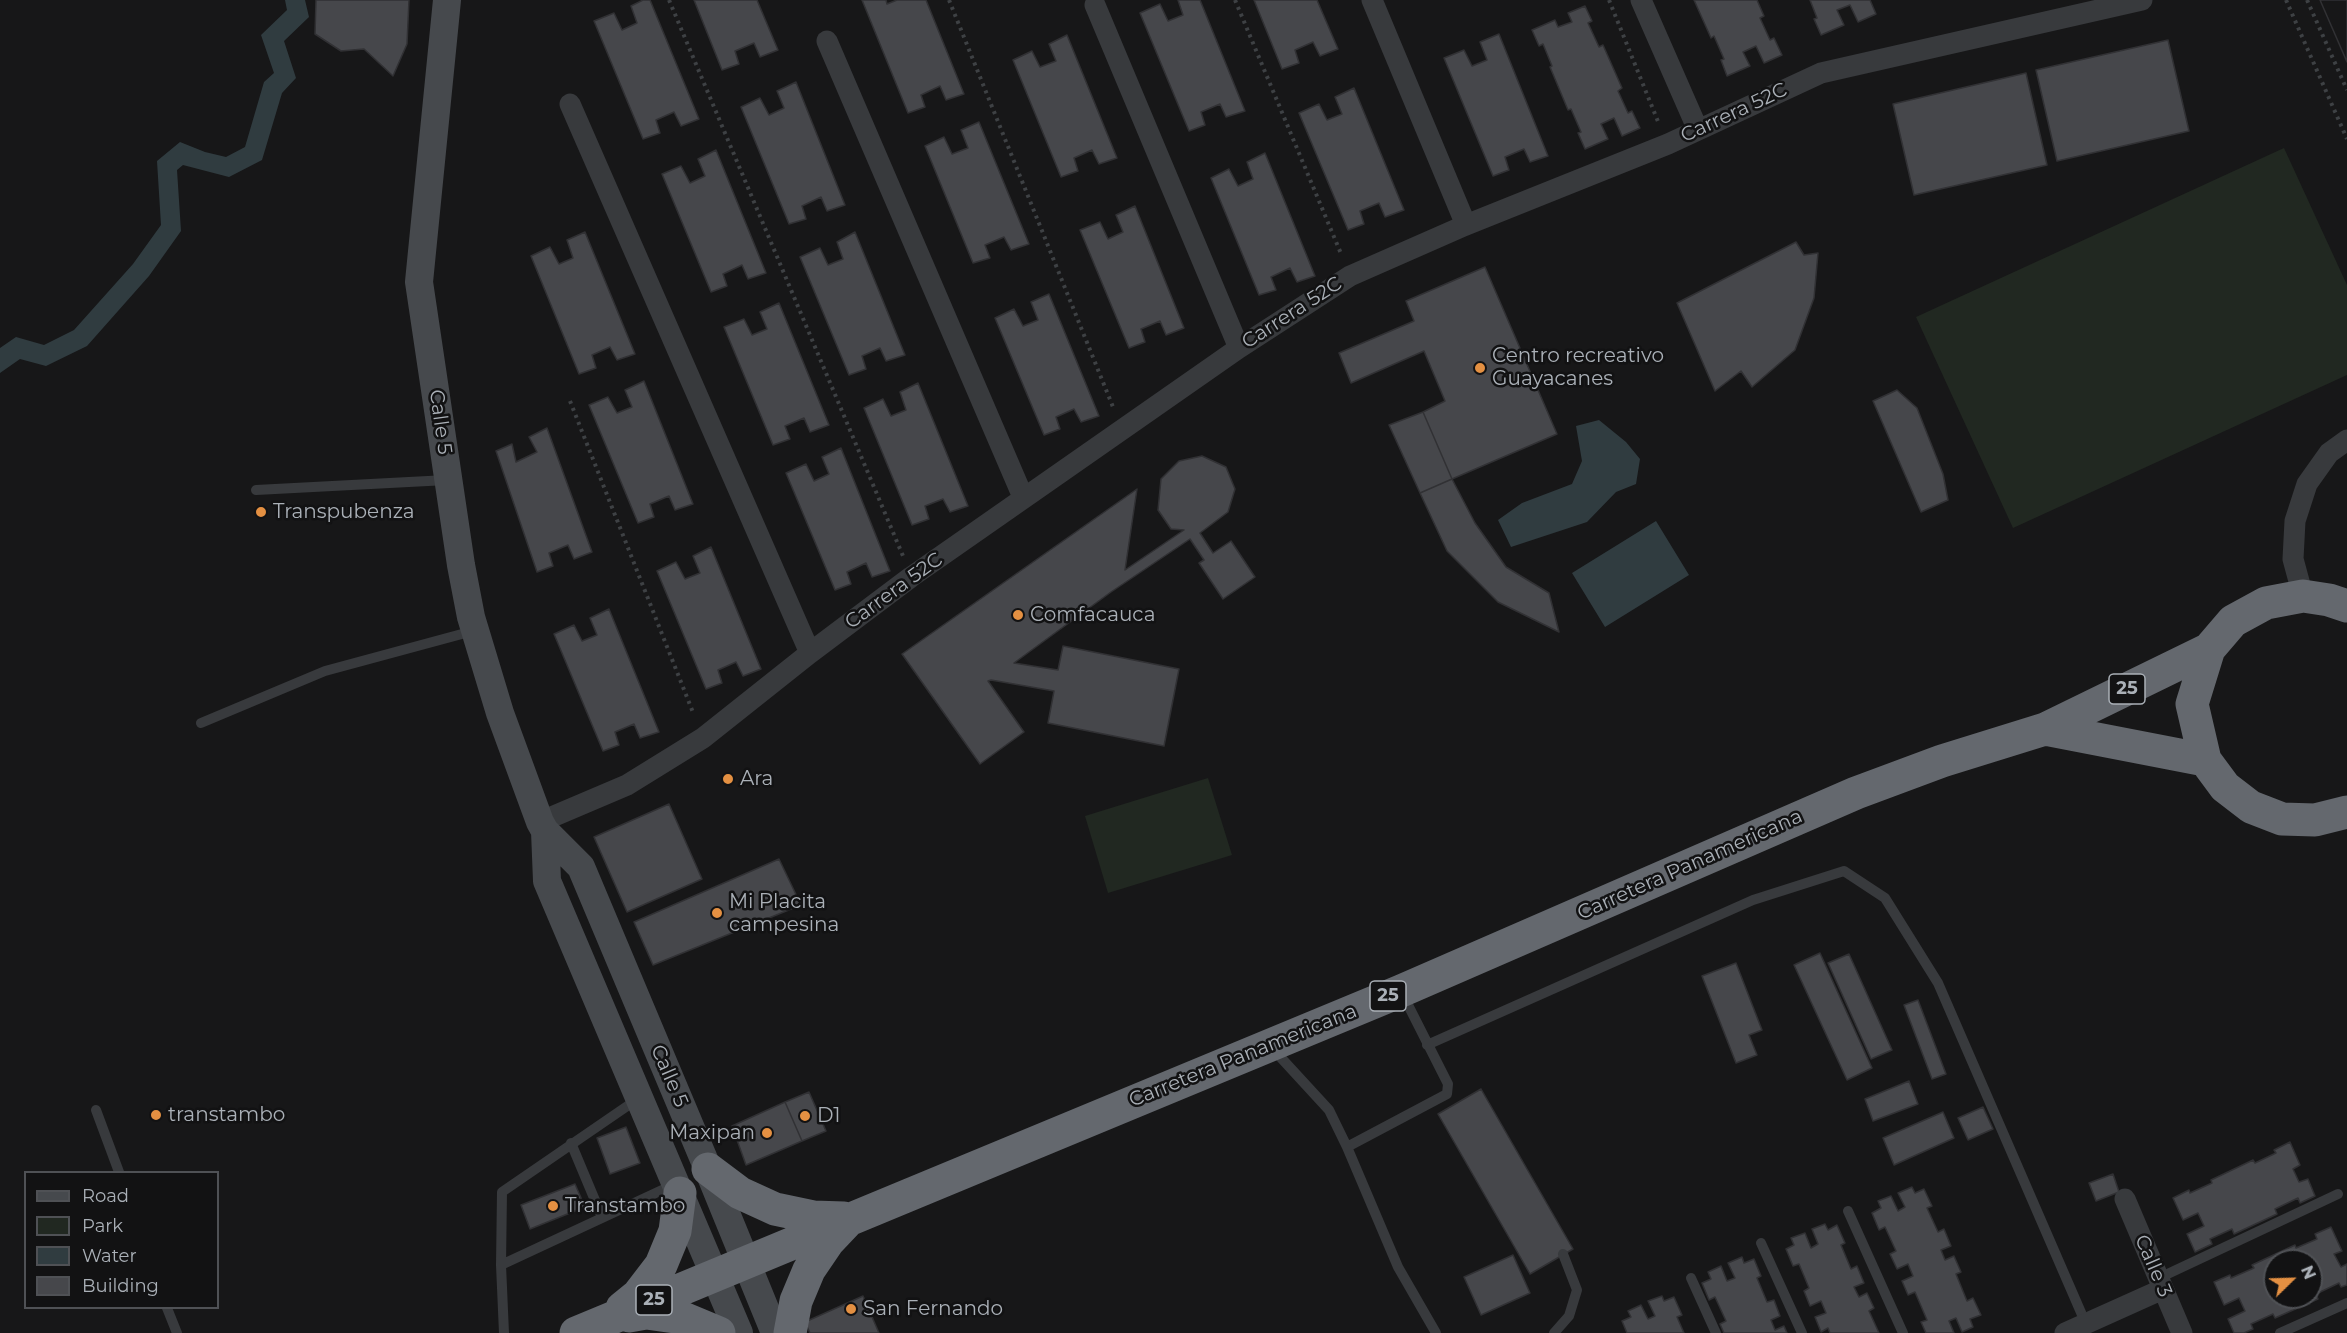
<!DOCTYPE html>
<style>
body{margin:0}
#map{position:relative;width:2347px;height:1333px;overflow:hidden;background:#171718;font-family:Montserrat,sans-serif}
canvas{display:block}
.legend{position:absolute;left:24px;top:1171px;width:195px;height:138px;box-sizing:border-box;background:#121213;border:2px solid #4f5155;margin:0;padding:8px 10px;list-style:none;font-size:18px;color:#aab0b7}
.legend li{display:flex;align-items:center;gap:12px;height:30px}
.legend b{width:30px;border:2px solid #4f5155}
.north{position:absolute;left:2263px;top:1249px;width:60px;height:60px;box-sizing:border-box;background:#121213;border:2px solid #4f5155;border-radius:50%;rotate:67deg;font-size:16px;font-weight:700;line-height:24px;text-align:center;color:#aab0b7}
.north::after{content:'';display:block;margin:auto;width:21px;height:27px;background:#e49042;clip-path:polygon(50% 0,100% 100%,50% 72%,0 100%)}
</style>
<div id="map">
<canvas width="2347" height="1333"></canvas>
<ul class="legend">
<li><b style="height:8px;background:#46494d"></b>Road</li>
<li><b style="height:16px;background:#212821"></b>Park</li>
<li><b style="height:16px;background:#303c40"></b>Water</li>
<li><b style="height:16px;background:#46474b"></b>Building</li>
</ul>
<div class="north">N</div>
</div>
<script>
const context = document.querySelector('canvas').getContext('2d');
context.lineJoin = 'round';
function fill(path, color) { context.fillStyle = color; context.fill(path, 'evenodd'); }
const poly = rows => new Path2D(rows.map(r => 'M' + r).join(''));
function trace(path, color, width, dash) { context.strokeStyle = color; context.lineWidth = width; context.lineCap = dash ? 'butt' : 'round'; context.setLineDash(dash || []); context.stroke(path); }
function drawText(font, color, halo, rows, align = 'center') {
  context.font = font + ' Montserrat,sans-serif'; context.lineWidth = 5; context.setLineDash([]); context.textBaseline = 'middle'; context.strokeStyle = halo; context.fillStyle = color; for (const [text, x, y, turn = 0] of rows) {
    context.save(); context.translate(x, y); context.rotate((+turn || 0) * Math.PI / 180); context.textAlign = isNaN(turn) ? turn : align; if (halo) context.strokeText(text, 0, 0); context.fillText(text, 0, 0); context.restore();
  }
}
fill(poly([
 [2284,148,2347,285,2347,375,2013,528,1916,317],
 [1208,778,1232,855,1108,893,1085,816]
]), '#212821');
fill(poly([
 [285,0,305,0,309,17,284,41,296,78,282,93,262,160,229,177,183,165,177,170,181,231,149,276,87,346,46,366,20,359,0,373,0,348,16,337,44,345,74,330,133,264,161,225,157,161,180,142,205,152,226,157,245,147,264,82,274,73,261,35,287,10],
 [1599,420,1626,442,1640,459,1636,484,1616,492,1587,522,1511,547,1498,520,1522,503,1572,484,1582,461,1576,426],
 [1656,521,1689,575,1605,627,1572,573]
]), '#303c40');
const building = poly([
 [316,0,409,0,407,44,393,76,364,49,341,51,315,34,316,0],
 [643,0,650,0,699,119,681,126,674,112,656,120,660,133,643,139,594,21,614,13,622,30,637,23,631,6,643,0],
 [694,0,757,0,778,50,760,57,754,43,735,51,739,64,722,70,694,0],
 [862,0,886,0,887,4,897,0,926,0,964,94,946,100,940,86,921,95,925,107,908,113,862,0],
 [1178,0,1200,0,1245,111,1226,117,1220,104,1201,112,1205,125,1189,131,1140,13,1160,4,1168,21,1183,15,1178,0],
 [1254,0,1317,0,1338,49,1320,56,1313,42,1295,50,1299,63,1282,69,1254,0],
 [1694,0,1757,0,1764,16,1760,18,1770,40,1774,38,1782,55,1764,63,1756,46,1743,52,1750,66,1727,76,1721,60,1724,59,1714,36,1711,38,1694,0],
 [1810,0,1870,0,1876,14,1858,22,1850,5,1837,10,1844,25,1821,35,1814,19,1817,18,1810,0],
 [2320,0,2347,0,2347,62,2320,0],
 [2320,0,2347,0,2347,62,2320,0],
 [1585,6,1592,21,1588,23,1599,47,1603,45,1622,88,1618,91,1628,113,1632,111,1640,128,1622,136,1614,118,1601,124,1608,139,1585,149,1578,133,1581,132,1571,109,1568,110,1550,67,1552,66,1543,44,1539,46,1532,30,1555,20,1558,27,1572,22,1568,13,1585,6],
 [1499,34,1548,156,1530,162,1524,149,1505,157,1509,170,1493,176,1444,58,1464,50,1472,66,1487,60,1480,42,1499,34],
 [1067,35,1117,158,1099,164,1092,150,1074,158,1078,171,1061,177,1013,60,1032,51,1040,67,1056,61,1049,44,1067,35],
 [2168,40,2189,131,2057,161,2036,70,2168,40],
 [2026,73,2047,165,1914,195,1893,104,2026,73],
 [796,82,845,205,827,211,821,197,802,206,806,219,789,224,741,107,760,98,769,115,784,108,777,91,796,82],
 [1354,88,1404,210,1385,217,1379,203,1360,211,1364,224,1348,230,1299,113,1319,104,1327,120,1342,114,1335,97,1354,88],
 [979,122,1029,244,1011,250,1004,237,985,245,990,258,973,263,925,146,944,137,952,154,968,148,961,130,979,122],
 [716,150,766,273,748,279,742,265,723,274,727,286,711,292,662,174,681,166,690,183,705,176,698,159,716,150],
 [1265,153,1315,276,1297,282,1290,268,1271,277,1276,290,1259,295,1211,178,1229,169,1238,186,1253,179,1247,162,1265,153],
 [1135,206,1184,328,1166,335,1160,321,1141,329,1145,342,1129,348,1080,230,1100,222,1108,239,1123,232,1116,215,1135,206],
 [585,232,635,354,617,360,610,347,592,355,596,368,579,374,531,256,550,247,559,264,573,258,567,240,585,232],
 [855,232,905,355,886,361,880,348,862,356,866,369,849,375,800,257,820,248,828,265,843,259,837,242,855,232],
 [1796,242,1804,255,1818,253,1814,298,1795,350,1752,387,1741,371,1715,391,1677,303,1796,242],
 [1485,267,1557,434,1452,479,1423,412,1445,401,1424,351,1351,383,1339,353,1414,321,1406,301,1485,267],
 [1049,294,1099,416,1081,422,1074,409,1056,417,1060,429,1044,435,995,318,1014,309,1023,326,1038,320,1031,302,1049,294],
 [779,303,829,425,810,432,804,418,785,426,790,439,773,445,724,327,744,319,752,335,767,329,760,312,779,303],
 [644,381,693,504,675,510,669,496,650,504,654,517,638,523,589,405,608,397,617,413,632,407,625,390,644,381],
 [918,383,968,506,950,512,943,499,925,506,929,519,912,525,864,408,883,399,891,416,906,410,900,392,918,383],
 [1897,390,1917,408,1943,474,1948,500,1921,512,1873,401,1897,390],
 [1423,412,1452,479,1420,493,1389,425,1423,412],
 [547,428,592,552,574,559,568,545,549,553,553,566,537,572,496,451,512,444,516,462,537,452,529,437,547,428],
 [841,448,890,571,872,577,866,563,847,572,851,584,835,590,786,473,806,464,814,481,829,474,822,457,841,448],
 [1202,456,1226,467,1235,489,1228,512,1200,533,1213,553,1231,541,1255,577,1223,599,1199,563,1204,560,1190,539,1111,592,1014,663,1058,670,1063,646,1179,669,1164,746,1048,723,1054,691,991,680,988,681,1024,732,980,764,902,654,1137,489,1125,570,1184,530,1171,529,1158,510,1161,479,1179,461,1202,456],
 [1452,479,1475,523,1506,567,1549,593,1559,632,1498,602,1447,551,1420,493,1452,479],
 [711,547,761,669,743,676,736,662,718,670,722,683,706,689,657,571,676,562,685,579,700,573,693,556,711,547],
 [609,609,659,732,640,738,634,724,615,732,619,745,603,751,554,634,574,625,582,641,597,635,590,618,609,609],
 [669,804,702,879,627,912,594,837,669,804],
 [779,859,801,905,653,965,634,922,779,859],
 [1820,953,1872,1068,1847,1080,1794,965,1820,953],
 [1849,954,1892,1050,1871,1059,1828,963,1849,954],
 [1736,963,1762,1030,1749,1035,1757,1055,1736,1063,1702,976,1736,963],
 [1918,1000,1946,1074,1932,1079,1904,1005,1918,1000],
 [1909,1081,1918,1104,1873,1121,1865,1099,1909,1081],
 [1481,1089,1573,1249,1530,1274,1438,1114,1481,1089],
 [809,1092,826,1131,802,1141,785,1102,809,1092],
 [785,1102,802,1141,746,1165,732,1126,785,1102],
 [1983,1107,1993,1129,1968,1140,1958,1118,1983,1107],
 [1943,1112,1954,1138,1894,1165,1883,1138,1943,1112],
 [626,1127,640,1163,610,1174,597,1138,626,1127],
 [2290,1142,2300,1165,2293,1169,2299,1182,2308,1179,2315,1196,2300,1203,2298,1198,2275,1209,2277,1214,2234,1234,2232,1229,2210,1239,2212,1244,2195,1252,2187,1234,2204,1226,2198,1213,2183,1220,2173,1198,2189,1190,2190,1193,2212,1183,2211,1180,2253,1160,2255,1163,2276,1153,2274,1150,2290,1142],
 [2113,1174,2119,1192,2096,1201,2089,1183,2113,1174],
 [575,1184,585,1207,530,1229,521,1205,575,1184],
 [1912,1187,1915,1193,1924,1189,1932,1206,1927,1208,1938,1232,1944,1229,1951,1246,1941,1250,1945,1260,1954,1256,1961,1272,1956,1274,1967,1301,1973,1298,1981,1315,1970,1319,1973,1327,1962,1332,1956,1318,1949,1321,1954,1333,1926,1333,1921,1322,1927,1320,1915,1292,1908,1295,1902,1281,1913,1276,1908,1264,1897,1269,1890,1254,1896,1251,1885,1227,1879,1230,1872,1213,1881,1208,1878,1201,1891,1196,1898,1211,1905,1207,1898,1193,1912,1187],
 [1825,1224,1828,1230,1837,1225,1845,1243,1841,1245,1851,1269,1857,1266,1864,1283,1854,1287,1859,1297,1867,1293,1874,1308,1869,1311,1879,1333,1830,1333,1828,1328,1821,1332,1815,1317,1826,1313,1821,1301,1810,1306,1804,1291,1809,1288,1799,1264,1793,1266,1786,1249,1794,1245,1791,1238,1805,1233,1811,1248,1818,1244,1812,1229,1825,1224],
 [2331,1227,2342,1251,2334,1254,2341,1267,2347,1264,2347,1285,2341,1287,2339,1283,2316,1294,2318,1299,2275,1318,2273,1314,2251,1324,2253,1329,2244,1333,2234,1333,2228,1319,2245,1311,2239,1298,2224,1305,2214,1282,2230,1275,2231,1278,2254,1268,2252,1265,2295,1245,2296,1248,2317,1239,2315,1234,2331,1227],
 [2275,1261,2311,1261,2311,1297,2275,1297,2275,1261],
 [1513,1255,1530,1293,1481,1315,1464,1277,1513,1255],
 [1742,1257,1744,1263,1754,1259,1761,1276,1757,1278,1767,1302,1774,1300,1780,1316,1771,1320,1775,1330,1784,1326,1787,1333,1724,1333,1720,1324,1726,1321,1715,1297,1709,1300,1702,1283,1711,1279,1708,1272,1721,1266,1727,1281,1735,1278,1728,1263,1742,1257],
 [863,1296,879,1333,810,1333,805,1322,863,1296],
 [1662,1296,1664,1301,1674,1297,1682,1315,1677,1317,1684,1333,1627,1333,1622,1321,1631,1317,1628,1311,1641,1305,1648,1319,1655,1316,1648,1301,1662,1296]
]);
fill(building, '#46474b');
trace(building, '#313134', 1.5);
trace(poly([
 [669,0,903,556],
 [949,0,1113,407],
 [1235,0,1342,256],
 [1609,0,1659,124],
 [2286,0,2347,139],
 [2307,0,2347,90],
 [570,401,694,715]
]), '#3e4144', 4, [3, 4.5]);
trace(poly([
 [256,490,447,480],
 [201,723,325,671,473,631],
 [1427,1045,1753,900,1844,871,1885,898,1938,983,2086,1324],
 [1272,1048,1329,1110,1347,1147,1398,1267,1436,1333],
 [96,1110,119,1172],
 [571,1143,602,1217],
 [1347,1147,1447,1094,1448,1084,1402,993],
 [1848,1211,1903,1333],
 [1761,1243,1802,1333],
 [501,1265,675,1184],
 [1691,1278,1716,1333],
 [2159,1278,2338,1194],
 [167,1308,177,1333],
 [504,1333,501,1265,502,1192,639,1098],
 [1554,1333,1569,1316,1577,1290,1563,1254],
 [2280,1333,2347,1303]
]), '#383a3d', 10);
trace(poly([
 [1372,0,1466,225],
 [1641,0,1698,130],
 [1095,5,1239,348],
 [827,41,1023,497],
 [570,104,810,653],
 [2303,596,2293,559,2295,521,2307,484,2329,453,2347,440],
 [540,822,627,785,703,738,810,653,911,577,1239,348,1350,276,1466,225,1668,144,1821,73,2142,0],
 [2125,1199,2182,1333],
 [2065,1333,2163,1289]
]), '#383a3d', 21);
trace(poly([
 [447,0,419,282,461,565,471,617,500,713,540,822,545,831,581,867,708,1169,775,1333],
 [545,831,547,881,739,1333]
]), '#46494d', 28);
trace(poly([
 [2347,606,2329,600,2303,596,2266,603,2233,621,2209,649,2192,704,2205,760,2225,787,2251,807,2282,819,2315,820,2347,812],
 [2045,729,2205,760],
 [708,1169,740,1193,775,1209,813,1217,844,1218],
 [622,1308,638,1295,661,1265,675,1231,680,1193],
 [629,1316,646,1313,683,1318,719,1333],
 [576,1333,1401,991,1856,793,1942,761,2045,729,2209,649],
 [790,1333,796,1301,809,1270,828,1242,846,1223]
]), '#64686e', 33);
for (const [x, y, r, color] of [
 [1480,368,6,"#e49042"],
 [261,512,6,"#e49042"],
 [1018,615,6,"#e49042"],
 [728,779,6,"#e49042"],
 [717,913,6,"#e49042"],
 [156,1115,6,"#e49042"],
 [805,1116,6,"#e49042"],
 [767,1133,6,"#e49042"],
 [553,1206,6,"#e49042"],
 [851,1309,6,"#e49042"]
]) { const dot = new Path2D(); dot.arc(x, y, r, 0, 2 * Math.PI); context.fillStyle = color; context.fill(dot); trace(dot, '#121213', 2); }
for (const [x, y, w] of [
 [2127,689,36],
 [1388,996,36],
 [654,1300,36]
]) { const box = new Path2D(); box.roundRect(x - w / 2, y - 15, w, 30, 4.5); context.fillStyle = '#121213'; context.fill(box); trace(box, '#aab0b7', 1.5); }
drawText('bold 18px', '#aab0b7', null, [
 ["25",2127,689],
 ["25",1388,996],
 ["25",654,1300]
]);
drawText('20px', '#aab0b7', '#121213', [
 ["Carrera 52C",1734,113,-25],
 ["Carrera 52C",1292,313,-33],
 ["Calle 5",440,422,82],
 ["Carrera 52C",894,591,-36],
 ["Carretera Panamericana",1690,865,-24],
 ["Carretera Panamericana",1243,1056,-22],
 ["Calle 5",669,1076,67],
 ["Calle 3",2153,1266,67]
]);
drawText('20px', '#aab0b7', '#121213', [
 ["Centro recreativo",1492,356],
 ["Guayacanes",1492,379],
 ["Transpubenza",273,512],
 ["Comfacauca",1030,615],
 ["Ara",740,779],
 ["Mi Placita",729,902],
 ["campesina",729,925],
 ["transtambo",168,1115],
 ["D1",817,1116],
 ["Maxipan",755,1133,"right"],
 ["Transtambo",565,1206],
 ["San Fernando",863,1309]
], 'left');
</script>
